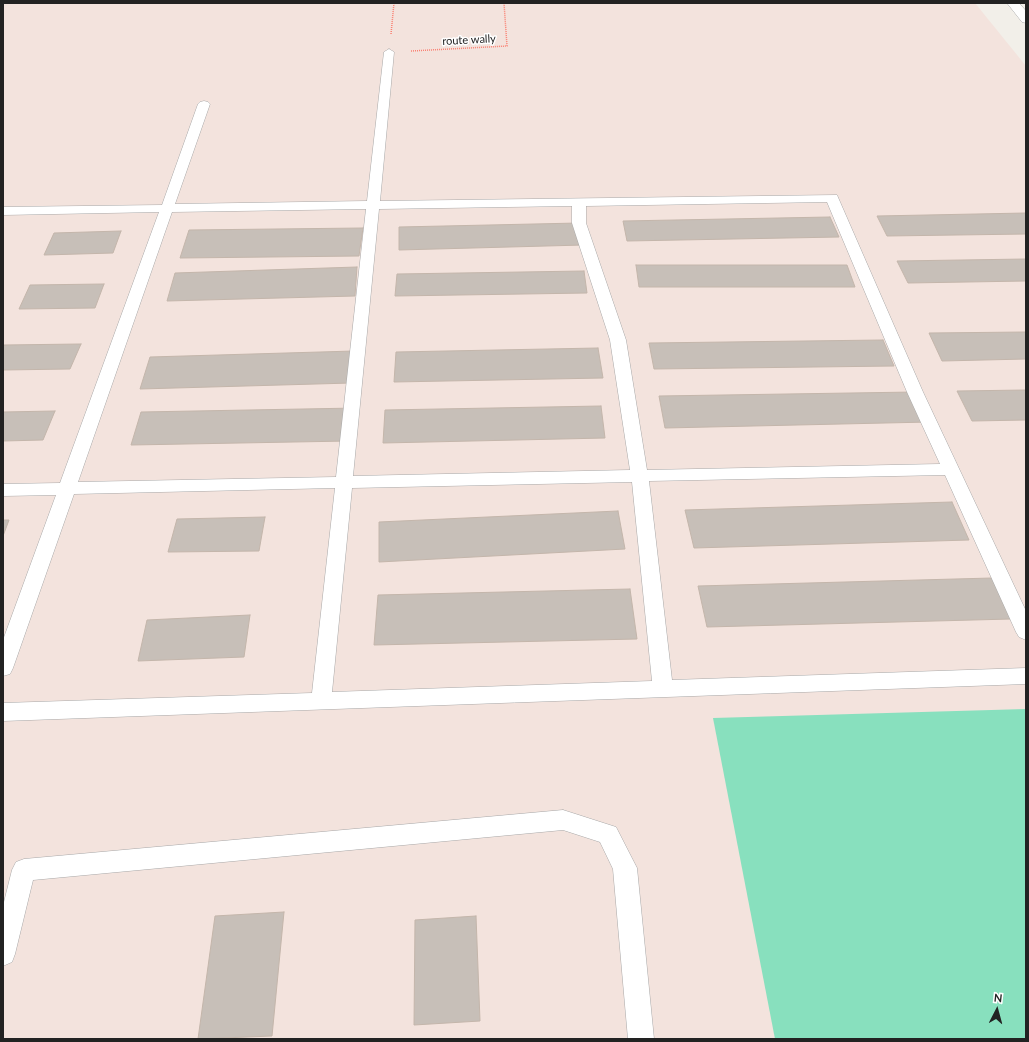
<!DOCTYPE html>
<style>
body{margin:0}
#map{position:relative;width:1029px;height:1042px;overflow:hidden;background:#f2efe9;font-family:Lato,sans-serif}
canvas{display:block}
.frame{position:absolute;inset:0;border:4px solid #222;pointer-events:none}
.north{position:absolute;left:977px;top:990px;width:40px;height:40px;-webkit-text-stroke:3px #fff;paint-order:stroke;rotate:6deg;font-size:11px;font-weight:700;line-height:16px;text-align:center;color:#222}
.north::after{content:'';display:block;margin:auto;width:14px;height:18px;background:#222;clip-path:polygon(50% 0,100% 100%,50% 72%,0 100%)}
</style>
<div id="map">
<canvas width="1029" height="1042"></canvas>
<div class="frame"></div>
<div class="north">N</div>
</div>
<script>
const context = document.querySelector('canvas').getContext('2d');
context.lineJoin = 'round';
function fill(path, color) { context.fillStyle = color; context.fill(path, 'evenodd'); }
const poly = rows => new Path2D(rows.map(r => 'M' + r).join(''));
function trace(path, color, width, dash) { context.strokeStyle = color; context.lineWidth = width; context.lineCap = dash ? 'butt' : 'round'; context.setLineDash(dash || []); context.stroke(path); }
function drawText(font, color, halo, rows, align = 'center') {
  context.font = font + ' Lato,sans-serif'; context.lineWidth = 3; context.setLineDash([]); context.textBaseline = 'middle'; context.strokeStyle = halo; context.fillStyle = color; for (const [text, x, y, turn = 0] of rows) {
    context.save(); context.translate(x, y); context.rotate((+turn || 0) * Math.PI / 180); context.textAlign = isNaN(turn) ? turn : align; if (halo) context.strokeText(text, 0, 0); context.fillText(text, 0, 0); context.restore();
  }
}
fill(poly([
 [3,3,975,3,1026,66,1026,1039,3,1039]
]), '#f3e3dd');
fill(poly([
 [1026,709,1026,1039,775,1039,713,718]
]), '#88e0be');
const building = poly([
 [1026,213,1026,234,887,236,877,216,1026,213],
 [830,217,839,237,627,241,623,221,830,217],
 [579,223,583,245,399,250,399,227,579,223],
 [363,228,359,256,180,258,189,230,363,228],
 [121,231,113,253,44,255,54,233,121,231],
 [1026,259,1026,281,908,283,897,261,1026,259],
 [636,265,847,265,855,287,639,287,636,265],
 [357,267,355,296,167,301,175,273,357,267],
 [584,271,587,293,395,296,397,274,584,271],
 [104,284,95,308,19,309,30,285,104,284],
 [1026,332,1026,359,942,361,929,333,1026,332],
 [883,340,894,366,654,369,649,343,883,340],
 [81,344,70,369,3,370,3,348,4,345,81,344],
 [598,348,603,378,394,382,396,352,598,348],
 [354,351,351,383,140,389,150,357,354,351],
 [1026,390,1026,420,972,421,957,391,1026,390],
 [915,392,929,422,665,428,659,396,915,392],
 [601,406,605,438,383,443,385,410,601,406],
 [357,408,348,441,131,445,141,412,357,408],
 [55,411,43,440,3,441,3,412,55,411],
 [952,502,969,540,694,548,685,510,952,502],
 [618,511,625,549,379,562,379,522,618,511],
 [265,517,259,551,168,552,177,519,265,517],
 [3,520,9,520,3,536,3,520],
 [992,578,1011,619,707,627,698,586,992,578],
 [630,589,637,639,374,645,378,595,630,589],
 [250,615,244,657,138,661,147,620,250,615],
 [284,912,272,1036,198,1039,215,916,284,912],
 [476,916,480,1021,414,1025,415,920,476,916]
]);
fill(building, '#c7bfb8');
trace(building, '#c4b6ab', 1);
const service = poly([
 [389,49,394,52,380,201,837,195,923,392,1026,611,1026,640,1019,637,1016,632,945,475,649,481,672,680,1026,668,1026,684,3,721,3,703,312,693,335,488,74,494,13,668,10,674,3,676,3,640,56,495,3,496,3,484,60,483,159,212,3,215,3,207,162,205,198,104,200,102,204,101,208,102,210,104,175,204,367,201,384,52,389,49],
 [827,202,907,392,940,464,647,470,626,340,586,223,586,206,827,202],
 [572,206,572,223,610,340,630,470,353,476,379,209,572,206],
 [366,209,336,477,78,482,172,212,366,209],
 [632,482,652,681,332,692,352,488,632,482],
 [563,810,616,827,637,868,654,1039,628,1039,613,869,600,842,563,830,33,880,15,954,12,962,3,966,3,906,12,870,16,862,24,859,563,810]
]);
const tertiary = poly([
 [1007,3,1019,3,1026,11,1026,23,1022,22,1007,3]
]);
trace(service, '#a9a9a9', 1);
trace(tertiary, '#a9a9a9', 1);
trace(poly([
 [391,34,394,3],
 [411,51,507,46,504,3]
]), '#fa8072', 1.5, [1, 1]);
fill(service, '#fff');
fill(tertiary, '#fff');
drawText('11px', '#222', '#fff', [
 ["route wally",469,40,-3]
]);
</script>
